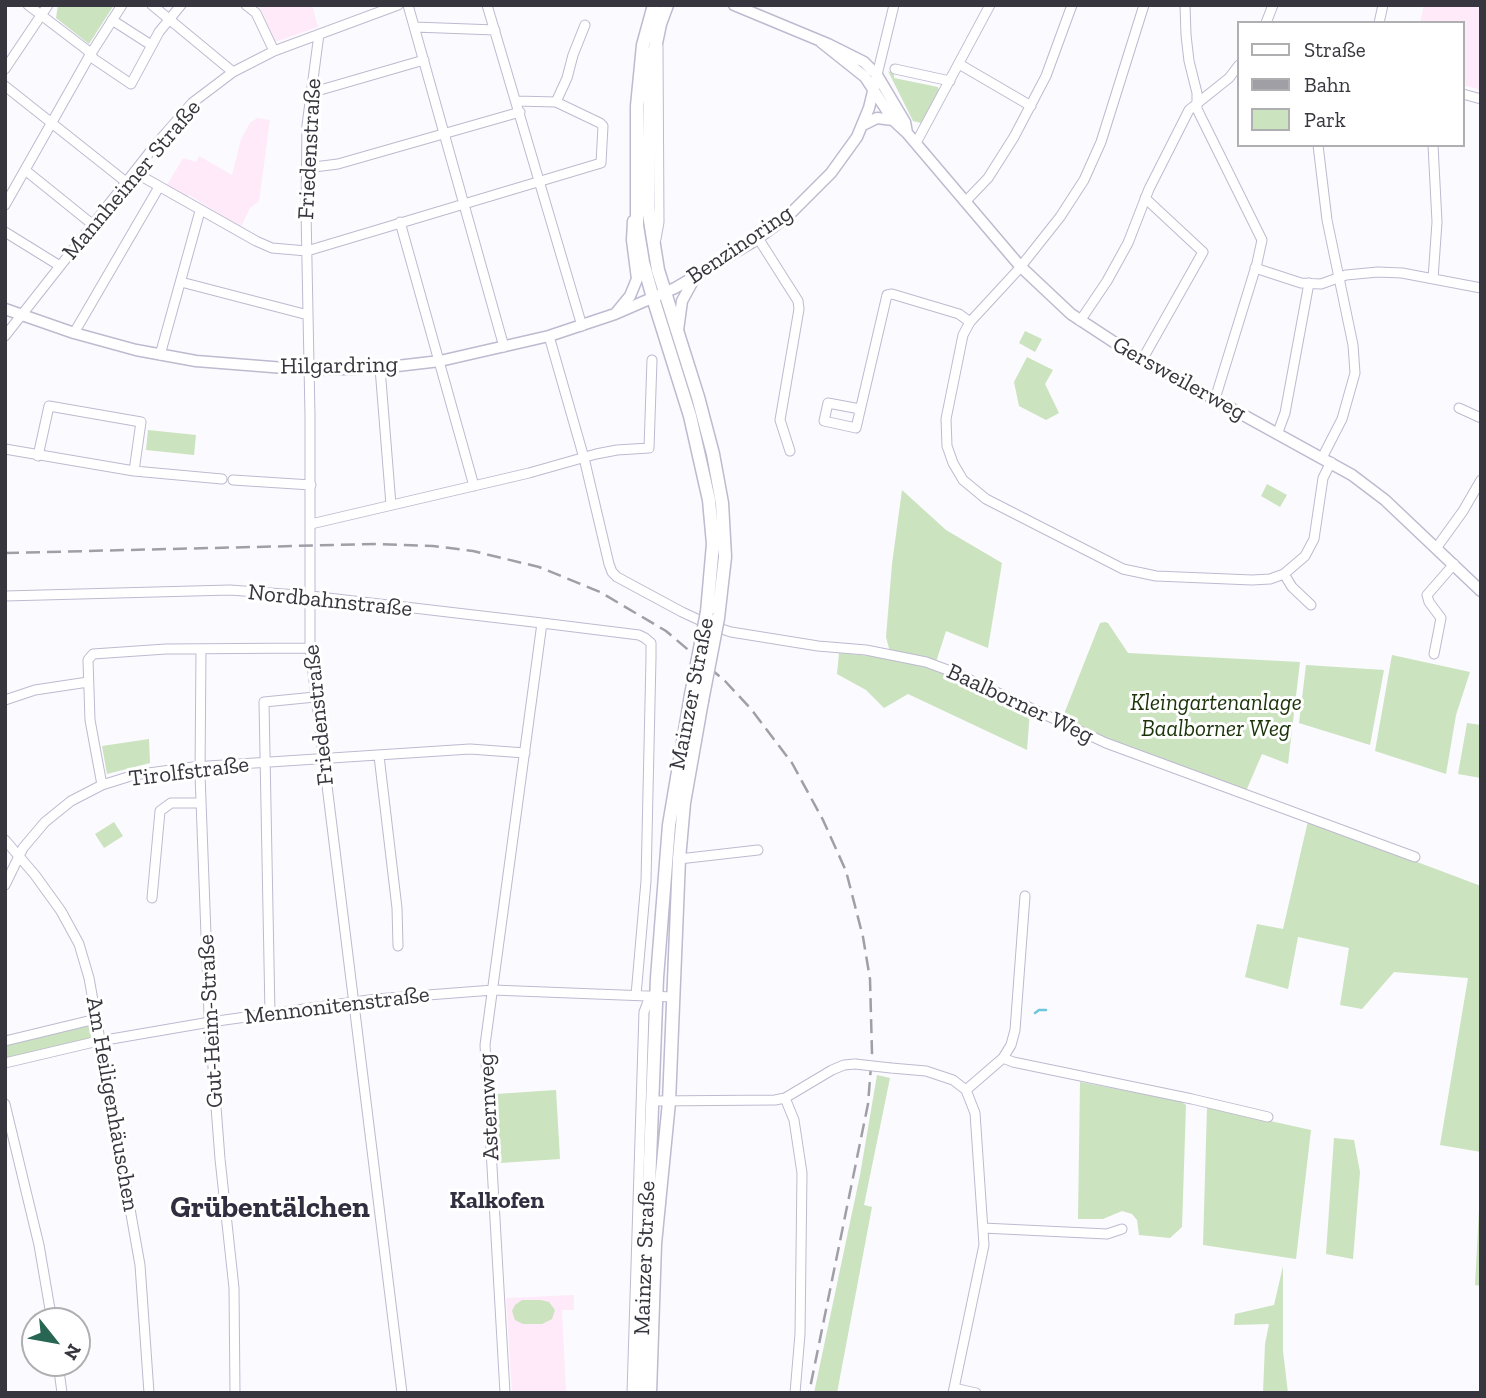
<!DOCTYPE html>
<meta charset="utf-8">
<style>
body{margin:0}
#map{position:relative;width:1486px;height:1398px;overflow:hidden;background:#fbfaff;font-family:"Zilla Slab",serif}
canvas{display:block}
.frame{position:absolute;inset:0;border:7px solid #37363e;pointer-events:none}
.legend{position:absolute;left:1237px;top:21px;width:228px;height:126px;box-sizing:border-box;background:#fff;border:2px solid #afafb2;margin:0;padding:9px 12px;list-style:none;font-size:21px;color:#37363e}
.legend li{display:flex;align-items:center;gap:14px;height:35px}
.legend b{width:35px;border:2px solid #afafb2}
.north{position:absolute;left:21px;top:1307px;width:70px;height:70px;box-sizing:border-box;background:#fff;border:2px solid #afafb2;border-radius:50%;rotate:121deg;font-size:19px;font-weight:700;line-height:28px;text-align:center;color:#37363e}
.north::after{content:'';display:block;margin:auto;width:24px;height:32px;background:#286653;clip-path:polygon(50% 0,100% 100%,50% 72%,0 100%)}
</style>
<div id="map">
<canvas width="1486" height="1398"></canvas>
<div class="frame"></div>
<ul class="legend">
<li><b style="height:9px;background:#fff"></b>Straße</li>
<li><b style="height:9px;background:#a09fa6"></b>Bahn</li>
<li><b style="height:19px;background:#cbe3be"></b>Park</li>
</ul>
<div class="north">N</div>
</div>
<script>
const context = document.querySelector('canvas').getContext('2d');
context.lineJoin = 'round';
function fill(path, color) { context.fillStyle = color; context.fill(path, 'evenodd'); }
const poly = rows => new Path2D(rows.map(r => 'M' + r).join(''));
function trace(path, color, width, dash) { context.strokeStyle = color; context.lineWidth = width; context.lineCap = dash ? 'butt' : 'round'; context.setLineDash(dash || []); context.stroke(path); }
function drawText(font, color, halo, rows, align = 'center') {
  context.font = font + ' "Zilla Slab",serif'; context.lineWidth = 6; context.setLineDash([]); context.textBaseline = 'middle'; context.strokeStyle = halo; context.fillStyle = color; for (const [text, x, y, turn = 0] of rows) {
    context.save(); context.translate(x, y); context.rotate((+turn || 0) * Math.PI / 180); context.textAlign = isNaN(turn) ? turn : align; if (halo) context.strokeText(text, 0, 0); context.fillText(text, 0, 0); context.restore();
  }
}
fill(poly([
 [256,5,312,5,318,27,275,42,261,9],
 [1424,5,1481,5,1481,90,1463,85,1463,23,1420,23],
 [257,118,270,120,259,201,250,208,241,227,189,195,187,196,167,185,183,158,196,162,199,156,232,175,241,139,250,123],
 [574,1295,574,1310,562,1310,566,1392,512,1393,506,1298]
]), '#feeaf9');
fill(poly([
 [58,5,114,5,89,44,56,18],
 [888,71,894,74,894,78,938,87,939,90,921,123,913,121],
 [1025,331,1042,339,1035,352,1019,343],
 [1027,357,1053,370,1045,384,1059,413,1046,420,1019,406,1014,382],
 [148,430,196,435,194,455,146,450],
 [1267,484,1287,495,1280,507,1261,496],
 [902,490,946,530,1002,563,988,648,946,631,936,662,890,652,886,637,892,564],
 [1105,622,1108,623,1128,653,1300,662,1288,764,1262,754,1246,791,1107,741,1062,719,1100,623],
 [839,653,882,657,939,669,1030,710,1027,750,908,694,884,708,866,690,837,674],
 [1392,655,1470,672,1456,715,1446,774,1375,751],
 [1306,665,1384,670,1370,745,1299,723],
 [1467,723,1481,725,1481,778,1458,774],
 [149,739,150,763,107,774,102,746],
 [1308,821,1481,886,1481,1152,1440,1145,1468,978,1394,972,1362,1009,1340,1005,1349,948,1298,937,1288,989,1245,977,1257,924,1283,929],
 [114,822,123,836,104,848,95,834],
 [89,1025,92,1040,5,1059,5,1045],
 [877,1075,890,1078,864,1205,872,1207,837,1393,814,1393,860,1175],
 [1080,1082,1180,1101,1186,1105,1182,1227,1170,1238,1139,1235,1137,1220,1132,1214,1122,1211,1103,1219,1078,1219],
 [556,1090,560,1159,500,1163,496,1094],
 [1207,1107,1311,1130,1296,1259,1203,1245],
 [1334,1138,1354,1140,1360,1172,1353,1259,1326,1254],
 [1481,1172,1481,1286,1475,1285],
 [1283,1266,1283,1351,1288,1393,1263,1393,1265,1344,1269,1324,1234,1325,1235,1314,1274,1305],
 [522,1300,541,1300,549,1302,555,1310,552,1319,542,1324,523,1324,515,1320,512,1311,515,1305]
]), '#cbe3be');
trace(poly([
 [1035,1013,1039,1010,1046,1010]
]), '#6dc6dc', 2.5);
const minor = poly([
 [28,5,87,50,94,59,131,84,159,32,181,5],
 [152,5,233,72],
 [246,5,256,13,274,51],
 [408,5,504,347],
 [487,5,582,326],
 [1144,5,1101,142,1084,180,1060,217,1018,270,970,322,963,335,946,419,947,446,953,463,963,480,986,499,1123,569,1156,576,1252,580,1270,579,1284,574,1305,556,1314,539,1323,478,1331,462],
 [1185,5,1186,35,1189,61,1197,93,1197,109,1262,240,1257,263,1215,399],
 [112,20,151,45],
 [1266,23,1273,5],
 [1379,23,1383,5],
 [415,27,495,30],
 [319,34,307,125,306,211,310,416,310,648,402,1393],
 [959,64,1031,106],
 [5,69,48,5],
 [895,69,950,81],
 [877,75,894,5],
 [5,86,126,182],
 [310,93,424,60],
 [1463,94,1481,99],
 [556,102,567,78,573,55,585,25],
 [916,143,990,5],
 [1318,145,1327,220,1353,345,1355,373,1342,419,1322,458],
 [1433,145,1437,222,1433,279],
 [306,168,338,164,520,112],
 [25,170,92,224],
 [134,172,256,241,272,248,307,251,601,163,603,126,600,123,556,102,516,101],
 [965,202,988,178,1014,137,1046,76,1072,5],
 [5,205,90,55,122,5],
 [400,222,474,486],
 [5,232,60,266],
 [758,238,798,301,799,309,780,420,790,451],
 [656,239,659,222,658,46],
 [1255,268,1301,283,1321,284,1346,275,1378,272,1402,273,1481,288],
 [181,282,308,315],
 [1080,321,1107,281,1128,243,1149,189,1189,110,1229,78,1239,65],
 [74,333,159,187],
 [5,336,157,143,192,103,233,72,274,51,398,5],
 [549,336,584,458,609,564,612,572,617,577,682,612,712,626,731,632,818,646,866,650,926,662,953,672,1106,743,1415,857],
 [160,355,200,211],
 [1142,360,1203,252,1145,198],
 [380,368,391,505],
 [1459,408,1481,418],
 [860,409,828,403,824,421,856,428,887,295,892,294,959,314,970,322],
 [1278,432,1285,413,1309,283],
 [5,449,134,471,222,479],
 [38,456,49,406,141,422,134,471],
 [233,480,311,485],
 [311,524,529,473,596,454,617,450,649,448,652,360],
 [1437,547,1463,511,1481,480],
 [1284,574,1292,587,1311,605],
 [5,596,230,590,311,596,542,623,639,635,645,638,651,643,651,658,646,881,636,995],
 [201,649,200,774,209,1015,220,1159,234,1288,235,1393],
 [1434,654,1441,618,1429,602,1427,595,1454,564],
 [5,700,35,690,88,682],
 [379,756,397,908,398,946],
 [102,785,90,720,88,660,93,654,166,649,310,648],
 [5,840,35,875,61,911,79,944,89,978,140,1265,149,1393],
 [679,859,758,850],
 [5,885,23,848,45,822,71,801,102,785,134,775,193,767,470,749,525,753],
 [152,898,160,811,171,803,201,803],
 [270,1014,264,702,315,697],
 [5,1041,96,1019],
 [1003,1058,1013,1062,1192,1099,1268,1117],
 [5,1063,94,1042,210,1022,376,999,493,990,673,997],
 [891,1068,926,1071,953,1080,966,1090,975,1113,984,1245,953,1393],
 [966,1090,1003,1058,1011,1045,1015,1030,1025,896],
 [785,1098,794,1120,802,1173,800,1334,795,1393],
 [653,1101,775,1100,785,1098,832,1070,844,1065,855,1064],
 [5,1104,39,1245,52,1321],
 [983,1228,1107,1234,1122,1229],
 [58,1363,62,1393],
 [954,1388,976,1393],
 [505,1393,485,1045,542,623],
 [632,1393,644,1012,650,996]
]);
const tertiary = poly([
 [734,5,828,44,864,62,877,75,905,122,907,133],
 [821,42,865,77,893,120,907,133,1020,266,1071,314,1129,352,1352,475,1385,500,1481,591],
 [863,125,877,118,893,120],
 [5,309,74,333,136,350,196,361,310,370,380,368,440,361,549,336,615,314,675,288,751,243,787,217,831,173,857,137,869,108,877,75],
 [616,313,630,296,637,279,632,240,633,221],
 [678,330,682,301,694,279]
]);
const secondary = poly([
 [654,5,643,45,637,106,637,226,643,262,653,298,690,416,709,500,713,544,707,612],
 [667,5,660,24,650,72,648,208,658,270,698,397,713,454,722,503,725,557,718,618],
 [641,1393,657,978,669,825,691,695],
 [650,1393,655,1244,669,1102,679,859,684,803,702,701]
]);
trace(minor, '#bebad0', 11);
trace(tertiary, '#bebad0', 13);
trace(secondary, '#bebad0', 15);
trace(minor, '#fff', 9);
trace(tertiary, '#fff', 10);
trace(secondary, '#fff', 12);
trace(poly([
 [5,553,376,544,433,546,473,551,539,567,600,592,666,631,725,681,751,709,792,763,823,820,846,871,863,937,870,979,872,1053,868,1104,809,1393]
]), '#a09fa6', 2.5, [14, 7]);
const minorBridge = poly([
 [855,1064,891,1068]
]);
const secondaryBridge = poly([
 [691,695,707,612],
 [702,701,718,618]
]);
trace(minorBridge, '#bebad0', 11, []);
trace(secondaryBridge, '#bebad0', 15, []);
trace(minorBridge, '#fff', 9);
trace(secondaryBridge, '#fff', 12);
drawText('23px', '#37363e', '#fff', [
 ["Friedenstraße",310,149,-87],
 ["Mannheimer Straße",132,180,-50],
 ["Benzinoring",740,245,-34],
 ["Hilgardring",339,366,-1],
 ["Gersweilerweg",1179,379,29],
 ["Nordbahnstraße",330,601,6],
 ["Mainzer Straße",692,694,-79],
 ["Baalborner Weg",1020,704,25],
 ["Friedenstraße",319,715,-96],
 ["Tirolfstraße",189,772,-7],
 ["Mennonitenstraße",337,1006,-7],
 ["Gut-Heim-Straße",211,1021,-93],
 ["Am Heiligenhäuschen",112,1104,80],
 ["Asternweg",489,1107,-93],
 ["Mainzer Straße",645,1258,-88]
]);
drawText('italic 23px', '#1b3309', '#fff', [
 ["Kleingartenanlage",1216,703],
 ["Baalborner Weg",1216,729]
]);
drawText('bold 24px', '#312e3f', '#fff', [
 ["Kalkofen",497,1201]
]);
drawText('bold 30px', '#312e3f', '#fff', [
 ["Grübentälchen",270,1208]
]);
</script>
